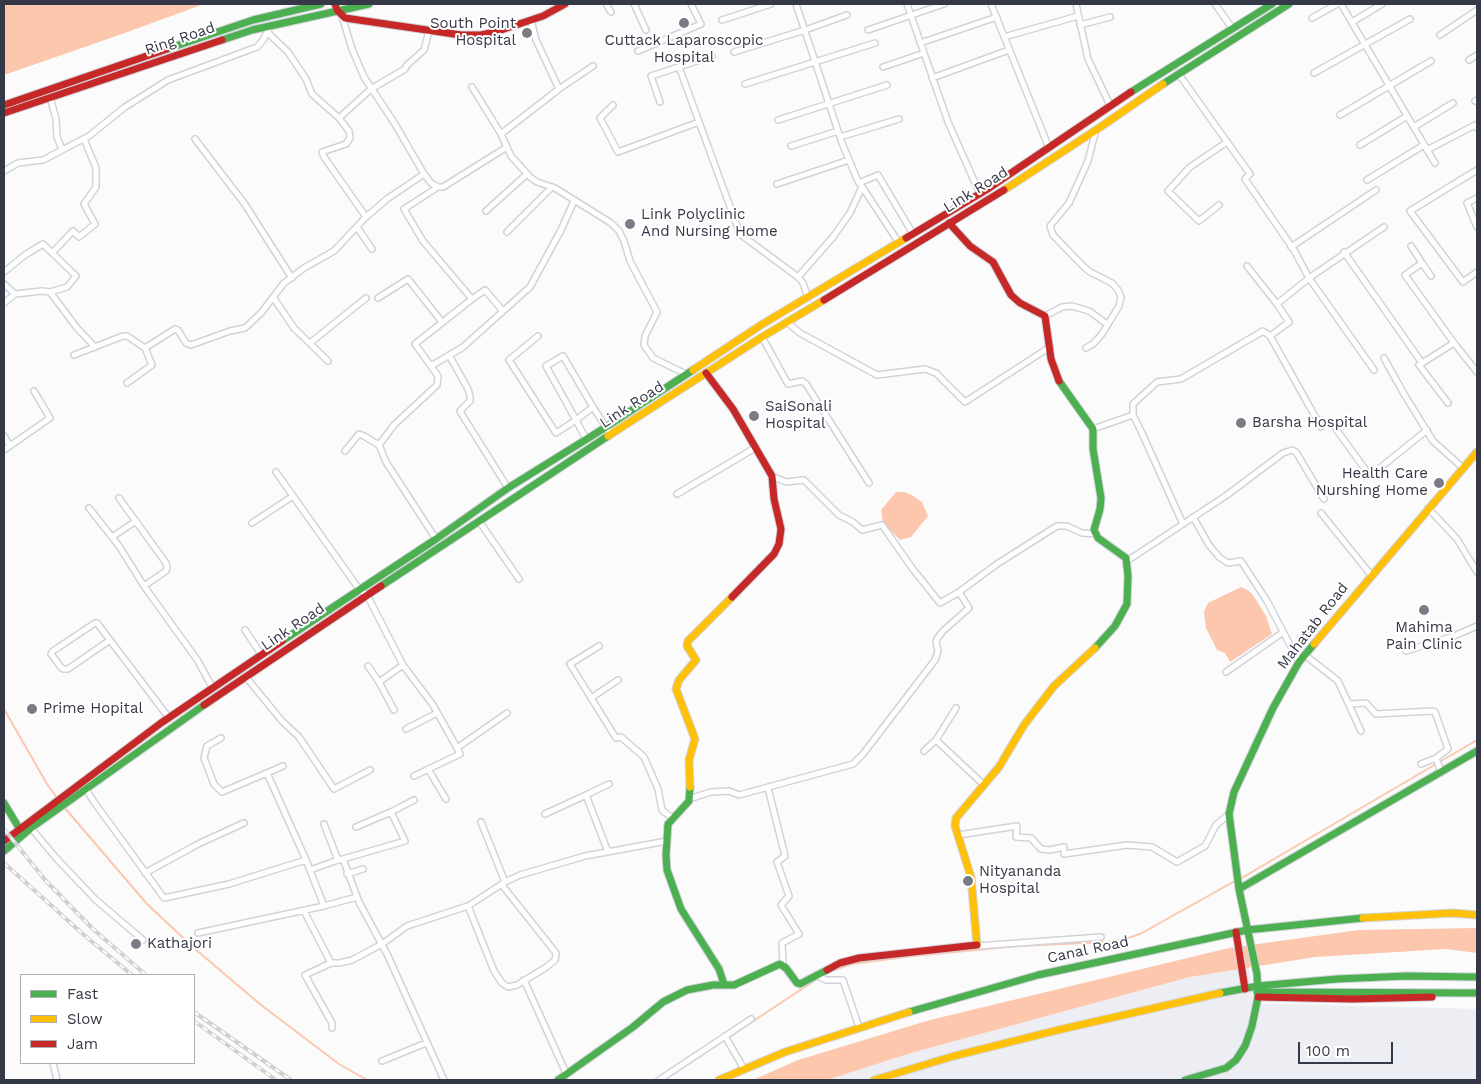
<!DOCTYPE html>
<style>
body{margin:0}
#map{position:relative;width:1481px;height:1084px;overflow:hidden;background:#fbfbfb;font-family:"Work Sans",sans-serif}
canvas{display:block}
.frame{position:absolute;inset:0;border:5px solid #353846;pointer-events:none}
.legend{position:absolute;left:20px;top:974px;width:175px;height:90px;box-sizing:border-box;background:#fff;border:1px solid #aeafb5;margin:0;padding:6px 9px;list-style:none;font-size:15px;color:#353846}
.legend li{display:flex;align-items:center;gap:10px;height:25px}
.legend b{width:25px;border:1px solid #aeafb5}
.scale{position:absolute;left:1298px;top:1042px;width:95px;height:22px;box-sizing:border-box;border:2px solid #353846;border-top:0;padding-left:6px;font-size:15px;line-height:18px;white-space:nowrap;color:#353846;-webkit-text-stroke:4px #fff;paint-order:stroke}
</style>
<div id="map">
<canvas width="1481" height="1084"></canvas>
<div class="frame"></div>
<ul class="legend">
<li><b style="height:6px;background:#4caf50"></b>Fast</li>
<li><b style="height:6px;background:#ffc107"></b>Slow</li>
<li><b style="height:6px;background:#c62828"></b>Jam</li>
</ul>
<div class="scale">100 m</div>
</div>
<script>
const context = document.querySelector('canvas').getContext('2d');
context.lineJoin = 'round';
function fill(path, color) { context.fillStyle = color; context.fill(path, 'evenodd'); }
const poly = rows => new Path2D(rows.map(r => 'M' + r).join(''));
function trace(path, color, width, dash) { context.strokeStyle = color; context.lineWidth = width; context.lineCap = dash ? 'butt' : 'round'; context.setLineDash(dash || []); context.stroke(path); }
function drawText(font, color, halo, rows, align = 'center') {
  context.font = font + ' "Work Sans",sans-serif'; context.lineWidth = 4; context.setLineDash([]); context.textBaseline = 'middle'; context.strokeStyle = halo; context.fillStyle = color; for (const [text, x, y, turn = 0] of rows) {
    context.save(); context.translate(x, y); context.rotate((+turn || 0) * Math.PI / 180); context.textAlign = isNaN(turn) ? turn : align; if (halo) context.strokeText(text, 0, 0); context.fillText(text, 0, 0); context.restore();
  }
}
fill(poly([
 [1249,967,1253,1003,1477,1009,1477,1080,827,1080,911,1053,1190,977]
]), '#eceef3');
fill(poly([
 [4,4,204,4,122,34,4,75],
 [896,492,904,492,912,495,922,502,928,516,911,537,900,540,883,523,881,510],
 [1241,587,1249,591,1253,595,1266,616,1272,634,1230,662,1225,653,1217,650,1206,628,1204,612,1208,603],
 [1477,928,1477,953,1446,949,1315,957,1190,977,911,1053,827,1080,753,1080,798,1060,930,1020,1229,948,1359,930]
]), '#fcc7ad');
trace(poly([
 [4,709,47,784,58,799],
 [64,807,147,904,194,948,261,1005,339,1064,367,1080],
 [1240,879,1477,740],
 [834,970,852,964,913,956,1018,946,1107,942,1125,939,1140,934,1235,881],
 [664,1080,817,979]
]), '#fcc7ad', 2);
const street = poly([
 [606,4,611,12],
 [634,4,646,30],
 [796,4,842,143,857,179,899,243],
 [907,4,948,122,980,194],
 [991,4,1049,148],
 [1076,4,1088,59,1110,105],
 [1215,4,1232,28],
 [1341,4,1435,163],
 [342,16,352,49,364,77,395,124,424,174,431,183,438,187,443,187,507,147,511,156,530,177,537,182,555,188,611,223,619,231,624,241,630,261,657,312,645,336,644,345,653,358,686,374],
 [1312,18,1337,4],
 [722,20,771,4],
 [1352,22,1382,4],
 [1080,25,1110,17],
 [868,30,944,4],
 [267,32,288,52,306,79,312,94,339,118,371,89,405,69,407,65,424,50,429,31],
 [1440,35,1477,10],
 [1004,37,1078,16],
 [920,43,997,17],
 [638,51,701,24,691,4],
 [734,52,805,30,847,15],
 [1469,60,1477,55],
 [679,67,740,234,798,277,803,283,808,298],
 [883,67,924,53],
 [1178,73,1250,174,1245,179,1294,250,1309,278,1374,370],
 [1314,73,1410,19],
 [932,78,1009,50],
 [745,84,875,43],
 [472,87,501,134,559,89,536,40,531,20],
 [559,89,593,66],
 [50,97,56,119,57,137,62,149],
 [1475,101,1477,100],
 [660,102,651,76,712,56],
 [613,105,600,118,618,152,699,122],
 [1340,115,1431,61],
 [339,118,349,131,350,138,346,144,322,152,324,157,366,217],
 [778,120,887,85],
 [1414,127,1453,103],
 [501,134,507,147],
 [840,137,899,119],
 [195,139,244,203,292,278],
 [1360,145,1407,116],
 [791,146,838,131],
 [1427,150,1475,125,1477,128],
 [1477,170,1410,211,1463,282,1477,272],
 [4,171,18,163,43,160,89,136,125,107,168,80,257,47,263,40,271,25],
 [1367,180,1424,145],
 [859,183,878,175,913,234],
 [777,184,849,160],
 [1477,198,1467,203,1477,227],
 [1219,205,1199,221,1168,191,1190,167,1227,142],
 [486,211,527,174],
 [357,227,372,249],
 [507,232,552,187],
 [1411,246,1422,263],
 [1291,247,1376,190],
 [1344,252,1422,363],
 [52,253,73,231,79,237,95,224,84,204,96,187,96,168,84,139],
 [1247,266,1277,304],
 [4,272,25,255,43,244,76,276,67,287,50,292],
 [1431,276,1422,263,1405,275,1454,343],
 [798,277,833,237,850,213,862,187],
 [4,284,15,294],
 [273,297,294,328,328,361],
 [378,298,408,279,442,322],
 [472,299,485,290,503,311],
 [4,303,15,294,42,291,50,292,77,328,95,347],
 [1045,316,1062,307,1072,306,1089,311,1107,324],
 [787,322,800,333,877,375,925,369,936,373,965,402,1050,347],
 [538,336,509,360,556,433,576,420,586,439],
 [762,337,788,384,802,381,806,384,869,483],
 [310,343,366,298],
 [1086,348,1093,344,1102,334,1119,306,1121,297,1118,290,1112,283,1090,272,1084,267,1053,235,1050,226,1069,203,1088,161,1096,130],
 [74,355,123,336,127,336,145,348,175,329,178,330,186,343,191,345,230,331,245,328,261,313,284,283,304,268,334,251,366,217,387,199,424,174],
 [449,355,468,389,470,396,470,401,460,411,461,413,508,488],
 [1384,358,1404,394,1433,441,1463,468],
 [431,366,415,344,472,299,423,241,404,209,438,187],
 [127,383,152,365,145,348],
 [1448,403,1419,365,1454,343,1477,372],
 [593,407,563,356,546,366,576,420,593,407,611,435],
 [1133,415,1133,404,1157,382,1181,379,1263,331,1270,336],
 [1321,427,1270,336,1289,322,1277,304,1309,278,1384,227],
 [1093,429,1133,415,1141,431,1183,524],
 [1336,429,1370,476,1427,430],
 [4,436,10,446],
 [379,445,394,425,437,385,438,376,431,366,463,347,530,287,561,230,574,201],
 [4,450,50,418,34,391],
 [345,451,359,434,364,436,379,445,386,462,436,539],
 [276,472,359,589,367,595,403,665,433,705,457,748,507,713],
 [772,476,786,482,804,480,839,515,853,522,862,530,882,525,912,568,940,603,959,592],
 [677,494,755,448],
 [119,498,166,563,167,568,166,571,144,586],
 [89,508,119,546,144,586,198,661,212,687],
 [1428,508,1457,539,1477,572],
 [1321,513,1371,575],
 [1193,517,1209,545,1219,557,1228,563,1241,561,1267,601,1299,662],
 [479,521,519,579],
 [252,523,293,496],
 [112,537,136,521],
 [1127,561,1227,495,1283,453,1292,450,1296,452,1324,499],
 [245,630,261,654],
 [110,640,68,669,63,669,60,666,51,654,53,651,95,623,97,623,169,718],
 [599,646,570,664,616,738,621,737,644,757,658,789,662,810,672,818],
 [1406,651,1454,636,1477,626],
 [1305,655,1338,681,1361,731],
 [368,666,379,682],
 [1226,672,1282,633],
 [245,676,282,721,299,737,334,789,370,770],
 [591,698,618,680],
 [1350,704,1366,703,1376,714,1432,711,1435,712,1448,749,1436,758,1421,764],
 [956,708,936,740,984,785],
 [394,710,379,682,403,665],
 [406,729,437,713],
 [221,738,207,746,204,758,214,784,222,792,267,773],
 [924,751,936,740],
 [1436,758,1441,772],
 [283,766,267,773,306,860],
 [428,769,446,799],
 [414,776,460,754,457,748],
 [768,788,785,856,777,862,789,896,781,905,799,934,782,943,783,965],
 [86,789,94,802,164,898,229,884,306,860,324,906,198,933],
 [689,799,711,792,729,791,739,795,853,764,863,754,935,660,938,651,936,642,937,639,943,631,969,608,959,592,997,564,1057,526,1067,526,1082,533,1096,534],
 [414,800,391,812,405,841,343,859,359,902,388,956,444,1080],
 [545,814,586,795],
 [481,822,505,882],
 [324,824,338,860,343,859],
 [356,827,391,812],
 [31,828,57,859,96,900,143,940],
 [958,835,1017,826,1016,837,1031,838,1041,849,1050,850,1064,847,1064,854,1127,845,1152,847,1177,862,1205,846,1216,825,1229,814],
 [608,852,586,795,609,784],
 [310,870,338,860],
 [145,873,200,843,244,823],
 [347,874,363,869],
 [324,906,357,897],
 [468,906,494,971,502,983,508,987,517,985,545,968,555,960,556,953,502,885],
 [304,911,331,963,305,975,332,1023,332,1028],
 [977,946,1101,937],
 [331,963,340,963,352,960,382,944,407,926,468,906,505,882,520,875,585,856,667,841],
 [816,975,826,980,843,980,859,1027],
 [524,980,566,1073],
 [725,1036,744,1069],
 [382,1061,426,1043],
 [53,1063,57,1080],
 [659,1080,751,1019]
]);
const fast = poly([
 [222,40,252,30,369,4],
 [167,49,253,20,321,4],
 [1163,84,1289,4],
 [1131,92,1272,4],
 [1059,381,1093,429,1093,449,1101,498,1100,509,1094,530,1098,538,1126,558,1128,576,1127,604,1115,626,1095,648],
 [381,586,608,436],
 [282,641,436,539,508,488,606,427,693,370],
 [690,787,689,801,668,824,666,855,667,870,681,909,719,969,724,984],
 [4,803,19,828],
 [4,851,31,828,204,705],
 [1239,889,1477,751],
 [1257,992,1477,993],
 [1220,993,1258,986,1337,979,1406,976,1477,977],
 [909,1012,1038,975,1247,930,1363,918],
 [558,1080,633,1027,663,1002,687,990,713,985,734,985,780,964,786,968,797,983,800,984,827,970],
 [1185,1080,1226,1068,1236,1060,1245,1046,1252,1026,1258,997,1257,974,1239,889,1229,814,1234,792,1273,708,1299,662,1314,644]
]);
const slow = poly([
 [1004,190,1096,130,1163,84],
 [693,370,761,325,906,238],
 [608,436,762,337,824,300],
 [1314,644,1477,452],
 [690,787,689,760,695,739,676,689,679,680,696,660,687,646,688,641,732,597],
 [1363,918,1452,913,1477,915],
 [977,945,971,877,955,826,956,818,999,767,1024,725,1054,686,1095,648],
 [719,1080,785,1052,909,1012],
 [874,1080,954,1056,1058,1030,1220,993]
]);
const jam = poly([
 [335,4,337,10,345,18,461,35,481,35,495,32,543,16,565,4],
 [4,105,167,49],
 [4,113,222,40],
 [949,223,970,246,993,262,1011,295,1020,303,1045,316,1051,359,1059,381],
 [906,238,986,190,1131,92],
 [824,300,1004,190],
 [706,373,733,409,772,476,774,499,781,529,779,544,774,554,732,597],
 [204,705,381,586],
 [4,841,161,723,282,641],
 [1236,932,1245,989],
 [827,970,840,963,859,958,977,945],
 [1258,997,1353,999,1432,997]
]);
trace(street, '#d2d3da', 8);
trace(fast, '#d2d3da', 9);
trace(slow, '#d2d3da', 9);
trace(jam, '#d2d3da', 9);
trace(street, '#fefefe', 5);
trace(fast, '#4caf50', 7);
trace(slow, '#ffc107', 7);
trace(jam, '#c62828', 7);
const rail = poly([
 [4,829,46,881,93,929,146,975],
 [4,863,84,935,132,975],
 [194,1012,291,1080],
 [194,1021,276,1080]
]);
trace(rail, '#d0d0d1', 4);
trace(rail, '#fff', 2, [5.5]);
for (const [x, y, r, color] of [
 [684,23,6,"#7a7c85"],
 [527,33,6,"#7a7c85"],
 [630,224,6,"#7a7c85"],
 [754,416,6,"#7a7c85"],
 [1241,423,6,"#7a7c85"],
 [1439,483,6,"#7a7c85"],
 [1424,610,6,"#7a7c85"],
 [32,709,6,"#7a7c85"],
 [968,881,6,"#7a7c85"],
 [136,944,6,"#7a7c85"]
]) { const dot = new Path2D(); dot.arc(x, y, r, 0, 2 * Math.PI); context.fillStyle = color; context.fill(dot); trace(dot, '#fff', 2); }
drawText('15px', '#353846', '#fff', [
 ["South Point",516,24,"right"],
 ["Hospital",516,41,"right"],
 ["Cuttack Laparoscopic",684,41,"center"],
 ["Hospital",684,58,"center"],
 ["Link Polyclinic",641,215],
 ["And Nursing Home",641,232],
 ["SaiSonali",765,407],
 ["Hospital",765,424],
 ["Barsha Hospital",1252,423],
 ["Health Care",1428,474,"right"],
 ["Nurshing Home",1428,491,"right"],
 ["Mahima",1424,628,"center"],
 ["Pain Clinic",1424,645,"center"],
 ["Prime Hopital",43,709],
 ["Nityananda",979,872],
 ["Hospital",979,889],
 ["Kathajori",147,944]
], 'left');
drawText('15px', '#353846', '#fff', [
 ["Ring Road",180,39,-19],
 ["Link Road",976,190,-32],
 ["Link Road",632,405,-33],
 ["Mahatab Road",1313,626,-52],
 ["Link Road",293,627,-34],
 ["Canal Road",1088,950,-12]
]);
</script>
